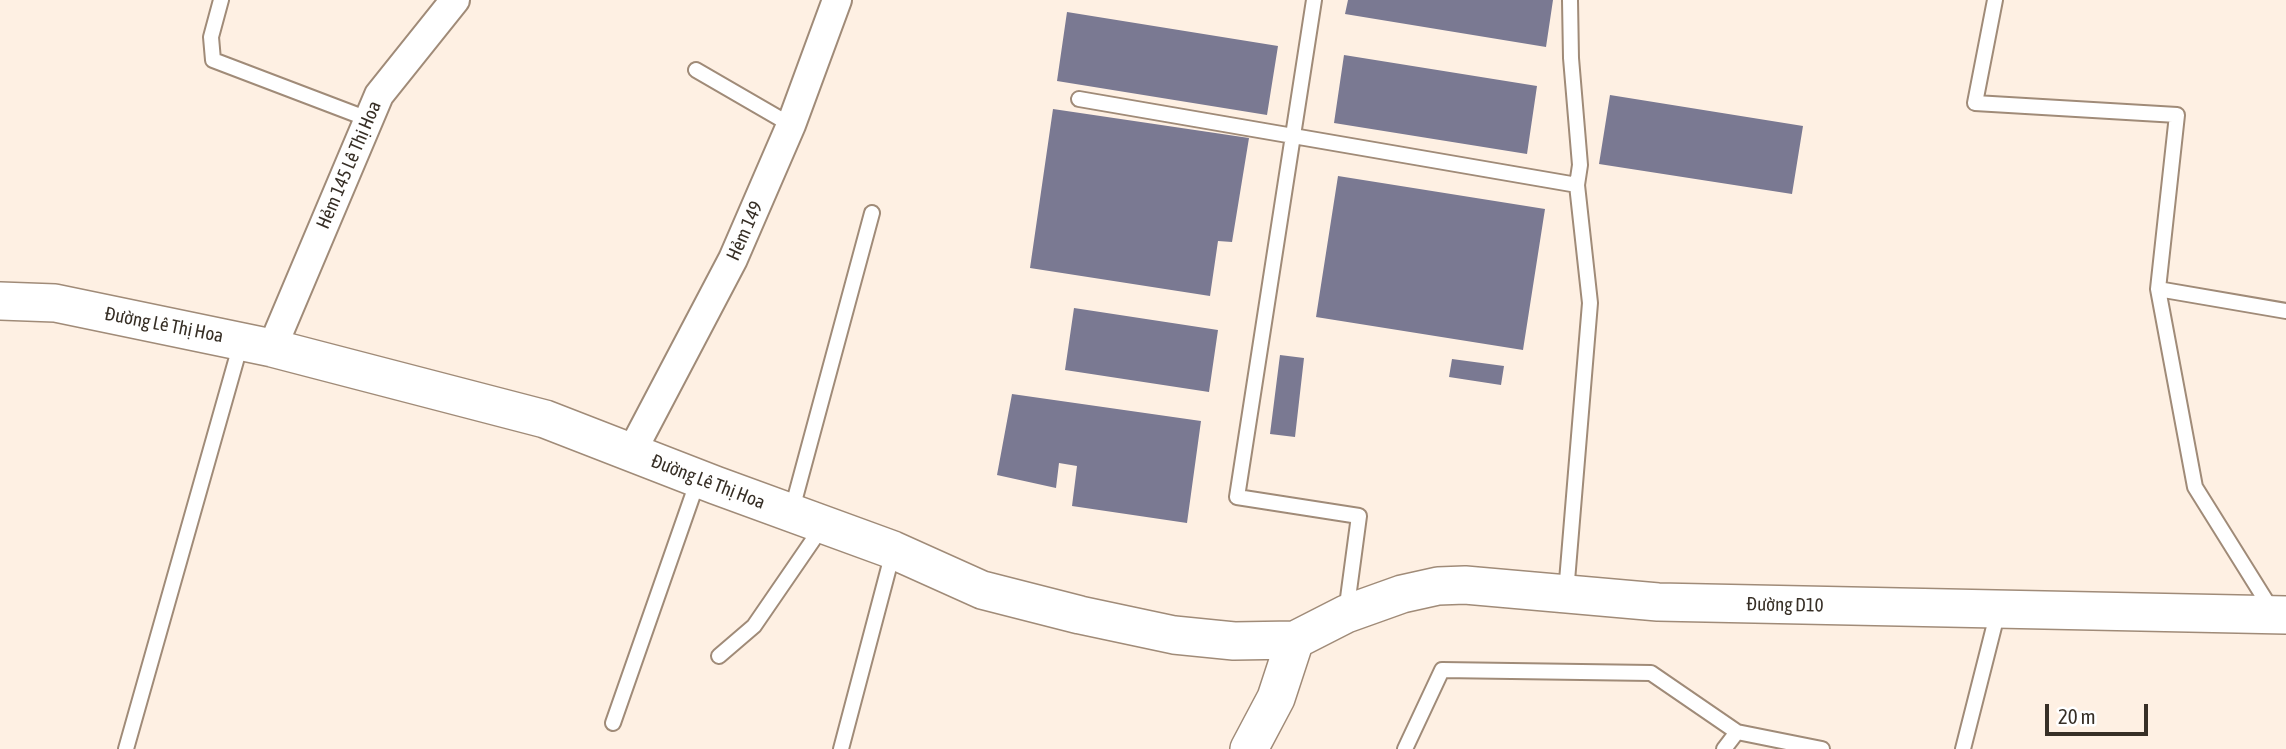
<!DOCTYPE html>
<meta charset="utf-8">
<style>
body{margin:0}
#map{position:relative;width:2286px;height:749px;overflow:hidden;background:#fef0e3;font-family:"Asap Condensed",sans-serif}
canvas{display:block}
.scale{position:absolute;left:2045px;top:704px;width:103px;height:32px;box-sizing:border-box;border:4px solid #372f26;border-top:0;padding-left:9px;font-size:21px;line-height:24px;white-space:nowrap;color:#372f26;-webkit-text-stroke:5px #fff;paint-order:stroke}
</style>
<div id="map">
<canvas width="2286" height="749"></canvas>
<div class="scale">20 m</div>
</div>
<script>
const context = document.querySelector('canvas').getContext('2d');
context.lineJoin = 'round';
function fill(path, color) { context.fillStyle = color; context.fill(path, 'evenodd'); }
const poly = rows => new Path2D(rows.map(r => 'M' + r).join(''));
function trace(path, color, width, dash) { context.strokeStyle = color; context.lineWidth = width; context.lineCap = dash ? 'butt' : 'round'; context.setLineDash(dash || []); context.stroke(path); }
function drawText(font, color, halo, rows, align = 'center') {
  context.font = font + ' "Asap Condensed",sans-serif'; context.lineWidth = 6; context.setLineDash([]); context.textBaseline = 'middle'; context.strokeStyle = halo; context.fillStyle = color; for (const [text, x, y, turn = 0] of rows) {
    context.save(); context.translate(x, y); context.rotate((+turn || 0) * Math.PI / 180); context.textAlign = isNaN(turn) ? turn : align; if (halo) context.strokeText(text, 0, 0); context.fillText(text, 0, 0); context.restore();
  }
}
fill(poly([
 [1348,0,1553,0,1546,47,1345,14],
 [1067,12,1278,46,1267,115,1057,81],
 [1344,55,1537,86,1527,154,1334,123],
 [1610,95,1803,126,1792,194,1599,164],
 [1053,109,1249,138,1232,242,1218,241,1210,296,1030,268],
 [1338,176,1545,209,1523,350,1316,317],
 [1074,308,1218,330,1209,392,1065,370],
 [1280,355,1304,358,1295,437,1270,434],
 [1452,359,1504,366,1501,385,1449,377],
 [1012,394,1201,421,1187,523,1072,506,1077,466,1059,463,1056,488,997,475]
]), '#7a7992');
const service = poly([
 [221,0,211,37,213,60,368,119],
 [1314,0,1237,497,1359,516,1346,613],
 [1995,0,1975,103,2177,115,2158,289,2195,487,2273,612],
 [696,70,791,125],
 [1079,99,1577,185],
 [2158,289,2286,311],
 [791,513,872,213],
 [1566,593,1590,303,1577,185,1580,165,1571,58,1570,0],
 [719,656,754,626,822,527],
 [613,723,698,480],
 [126,749,241,343],
 [841,749,893,552],
 [1405,749,1442,670,1651,673,1737,732],
 [1724,749,1737,732,1822,749],
 [1963,749,1998,611]
]);
const minor = poly([
 [272,348,379,95,455,0],
 [631,453,733,259,791,125,837,0]
]);
const tertiary = poly([
 [0,301,55,303,272,348,545,419,715,485,893,550,982,590,1080,615,1174,635,1234,641,1295,640,1346,614,1402,594,1438,586,1465,585,1658,602,2286,615],
 [1249,749,1276,698,1295,640]
]);
trace(service, '#a08b78', 18);
trace(minor, '#a08b78', 32);
trace(tertiary, '#a08b78', 40);
trace(service, '#fff', 14);
trace(minor, '#fff', 28);
trace(tertiary, '#fff', 37);
drawText('19px', '#372f26', '#fff', [
 ["Hẻm 145 Lê Thị Hoa",349,165,-67],
 ["Hẻm 149",745,231,-66],
 ["Đường Lê Thị Hoa",164,325,11],
 ["Đường Lê Thị Hoa",708,482,21],
 ["Đường D10",1785,605,1]
]);
</script>
